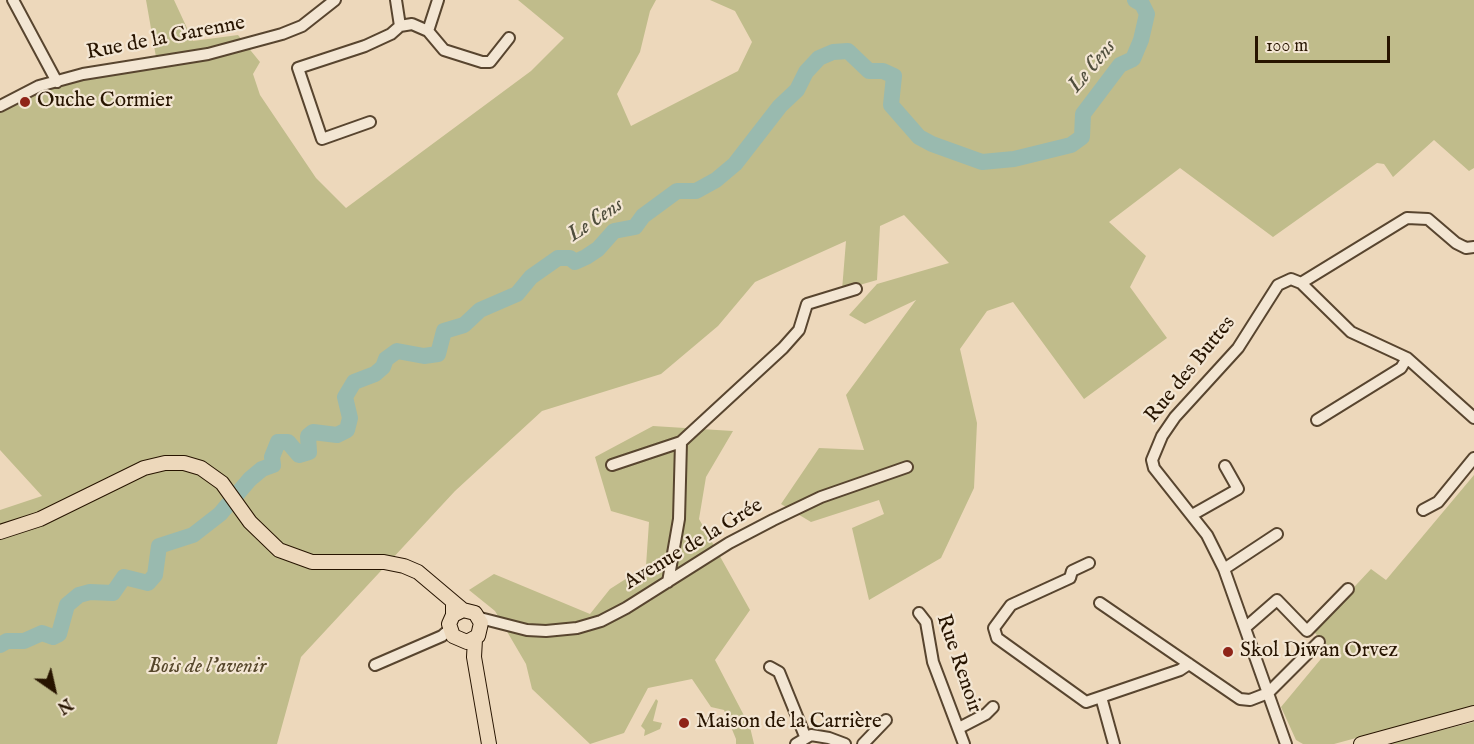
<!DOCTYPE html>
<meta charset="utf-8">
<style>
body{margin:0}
#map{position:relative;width:1474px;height:744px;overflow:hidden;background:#edd8bb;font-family:"IM FELL English",serif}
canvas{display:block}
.north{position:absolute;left:24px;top:660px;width:60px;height:60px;-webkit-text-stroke:4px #f3e6d3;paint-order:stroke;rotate:146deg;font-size:16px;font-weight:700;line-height:24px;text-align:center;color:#271400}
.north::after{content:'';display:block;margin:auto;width:21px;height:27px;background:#271400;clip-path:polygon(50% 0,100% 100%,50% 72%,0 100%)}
.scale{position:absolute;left:1255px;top:36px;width:135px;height:27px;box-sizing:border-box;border:3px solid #271400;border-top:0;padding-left:8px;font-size:18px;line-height:21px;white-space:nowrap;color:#271400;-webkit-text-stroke:4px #f3e6d3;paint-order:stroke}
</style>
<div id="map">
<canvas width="1474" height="744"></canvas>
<div class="north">N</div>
<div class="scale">100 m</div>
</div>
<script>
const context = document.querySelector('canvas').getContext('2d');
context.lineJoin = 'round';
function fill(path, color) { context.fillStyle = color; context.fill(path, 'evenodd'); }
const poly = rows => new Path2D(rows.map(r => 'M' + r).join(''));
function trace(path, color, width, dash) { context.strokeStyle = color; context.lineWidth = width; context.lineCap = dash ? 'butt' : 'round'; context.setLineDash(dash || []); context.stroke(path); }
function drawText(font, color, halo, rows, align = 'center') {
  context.font = font + ' "IM FELL English",serif'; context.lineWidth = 4.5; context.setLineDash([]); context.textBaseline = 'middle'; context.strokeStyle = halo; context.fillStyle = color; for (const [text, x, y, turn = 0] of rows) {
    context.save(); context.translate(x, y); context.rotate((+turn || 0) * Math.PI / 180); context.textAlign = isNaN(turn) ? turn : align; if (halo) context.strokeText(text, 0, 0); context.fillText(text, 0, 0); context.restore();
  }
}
fill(poly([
 [146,0,174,0,193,41,238,35,260,62,253,74,260,95,316,178,346,208,531,71,564,38,518,0,656,0,650,11,640,52,617,94,631,126,738,71,752,42,735,11,710,0,1474,0,1474,168,1469,171,1434,140,1393,177,1384,164,1377,163,1273,237,1180,168,1109,222,1146,256,1130,287,1167,338,1084,399,1013,302,987,311,960,349,977,423,974,488,941,558,869,600,852,528,884,514,879,500,811,522,781,504,819,448,864,450,846,395,916,300,865,324,849,315,877,284,949,263,904,215,880,226,877,280,842,290,846,241,755,282,718,326,661,374,542,411,455,491,301,657,277,744,0,744,0,510,42,496,0,450,0,110,58,83,156,57],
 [653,426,733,431,706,477,699,519,750,610,715,660,750,727,754,744,736,744,736,739,724,710,711,707,692,679,648,688,624,733,590,744,532,689,526,664,495,611,469,590,494,574,590,614,610,589,646,566,649,522,611,511,595,457],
 [1474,475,1474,706,1334,744,1303,744,1296,740,1281,707,1330,648,1313,631,1371,569,1386,580],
 [656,699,658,701,653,721,662,723,660,729,644,736,645,730,641,726],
 [1474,722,1474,744,1386,744,1397,741]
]), '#c0bc8b');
trace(poly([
 [0,645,7,641,24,641,42,633,53,637,59,634,67,605,79,595,90,592,113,593,124,577,148,583,155,575,159,546,193,535,220,514,250,479,262,469,273,465,272,457,278,442,288,442,299,455,309,452,308,436,313,432,337,435,347,430,350,418,345,397,354,382,375,374,383,367,386,359,397,351,424,356,438,354,444,331,464,325,480,310,517,294,531,277,558,258,570,258,575,262,586,257,598,249,614,231,635,227,643,216,677,191,696,191,716,180,735,164,780,106,797,90,806,72,819,58,833,52,848,51,869,71,883,71,894,76,891,105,919,137,932,144,982,162,1014,159,1071,145,1082,137,1083,114,1120,65,1133,59,1141,40,1147,14,1142,4,1135,0]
]), '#99baaf', 16);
const minor = poly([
 [13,0,57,82],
 [400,26,412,24,428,31,444,50,482,62,490,62,509,38],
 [428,31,438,0],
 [0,106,39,86,83,74,208,54,282,34,302,26,335,0],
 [370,122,322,139,298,68,365,46,391,34,400,26,396,0],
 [1301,283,1407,218,1428,219,1456,243,1466,248,1474,247],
 [1317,420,1401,368,1407,358],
 [612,465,681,442],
 [1423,510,1438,502,1474,458],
 [1192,515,1238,489,1225,466],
 [1089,563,1072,571,1070,578,1011,605,994,628,997,638,1086,702,1180,670,1189,664],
 [1224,569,1277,534],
 [668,582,679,519,681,442,783,348,799,330,807,304,856,289],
 [1100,603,1240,699,1250,700,1268,693,1319,642],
 [919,613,926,622,933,662,964,744],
 [480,618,527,630,546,631,577,628,601,621,626,608,729,543,773,520,821,497,907,467],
 [1246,627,1277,600,1307,631,1348,589],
 [375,665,442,636,450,629],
 [770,667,779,672,805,736],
 [1101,697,1114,744],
 [959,728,986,714,993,707],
 [796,744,811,735,829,738,845,744],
 [863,744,886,720],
 [1286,744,1224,569,1207,535,1154,468,1152,460,1162,436,1175,417,1238,348,1278,285,1291,279,1301,283,1351,332,1407,358,1474,418]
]);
const major = poly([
 [0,532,40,519,144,468,165,463,184,463,201,468,222,483,250,522,279,550,312,562,384,562,404,566,418,572,463,610],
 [453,603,453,615,449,624,453,636,467,642,478,636,481,623,475,613,463,610,453,615],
 [475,639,474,657,489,744],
 [1361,744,1474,713]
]);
trace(minor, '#58452f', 14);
trace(major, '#271400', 16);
trace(minor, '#f3e6d3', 10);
trace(major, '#edd8bb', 14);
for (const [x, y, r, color] of [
 [25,102,6,"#8f2418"],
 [1228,652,6,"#8f2418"],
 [684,723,6,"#8f2418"]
]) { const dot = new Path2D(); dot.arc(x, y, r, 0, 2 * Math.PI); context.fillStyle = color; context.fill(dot); trace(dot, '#f3e6d3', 2); }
drawText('21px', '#271400', '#f3e6d3', [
 ["Rue de la Garenne",166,39,-11],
 ["Rue des Buttes",1191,370,-51],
 ["Avenue de la Grée",694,545,-31],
 ["Rue Renoir",958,664,71]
]);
drawText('21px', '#271400', '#f3e6d3', [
 ["Ouche Cormier",37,102],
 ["Skol Diwan Orvez",1240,652],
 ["Maison de la Carrière",696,723]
], 'left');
drawText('italic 21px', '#55462a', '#f3e6d3', [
 ["Bois de l'avenir",207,668]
]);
drawText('italic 22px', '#4f4e3d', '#f3e6d3', [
 ["Le Cens",1093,67,-50],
 ["Le Cens",596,221,-34]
]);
</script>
